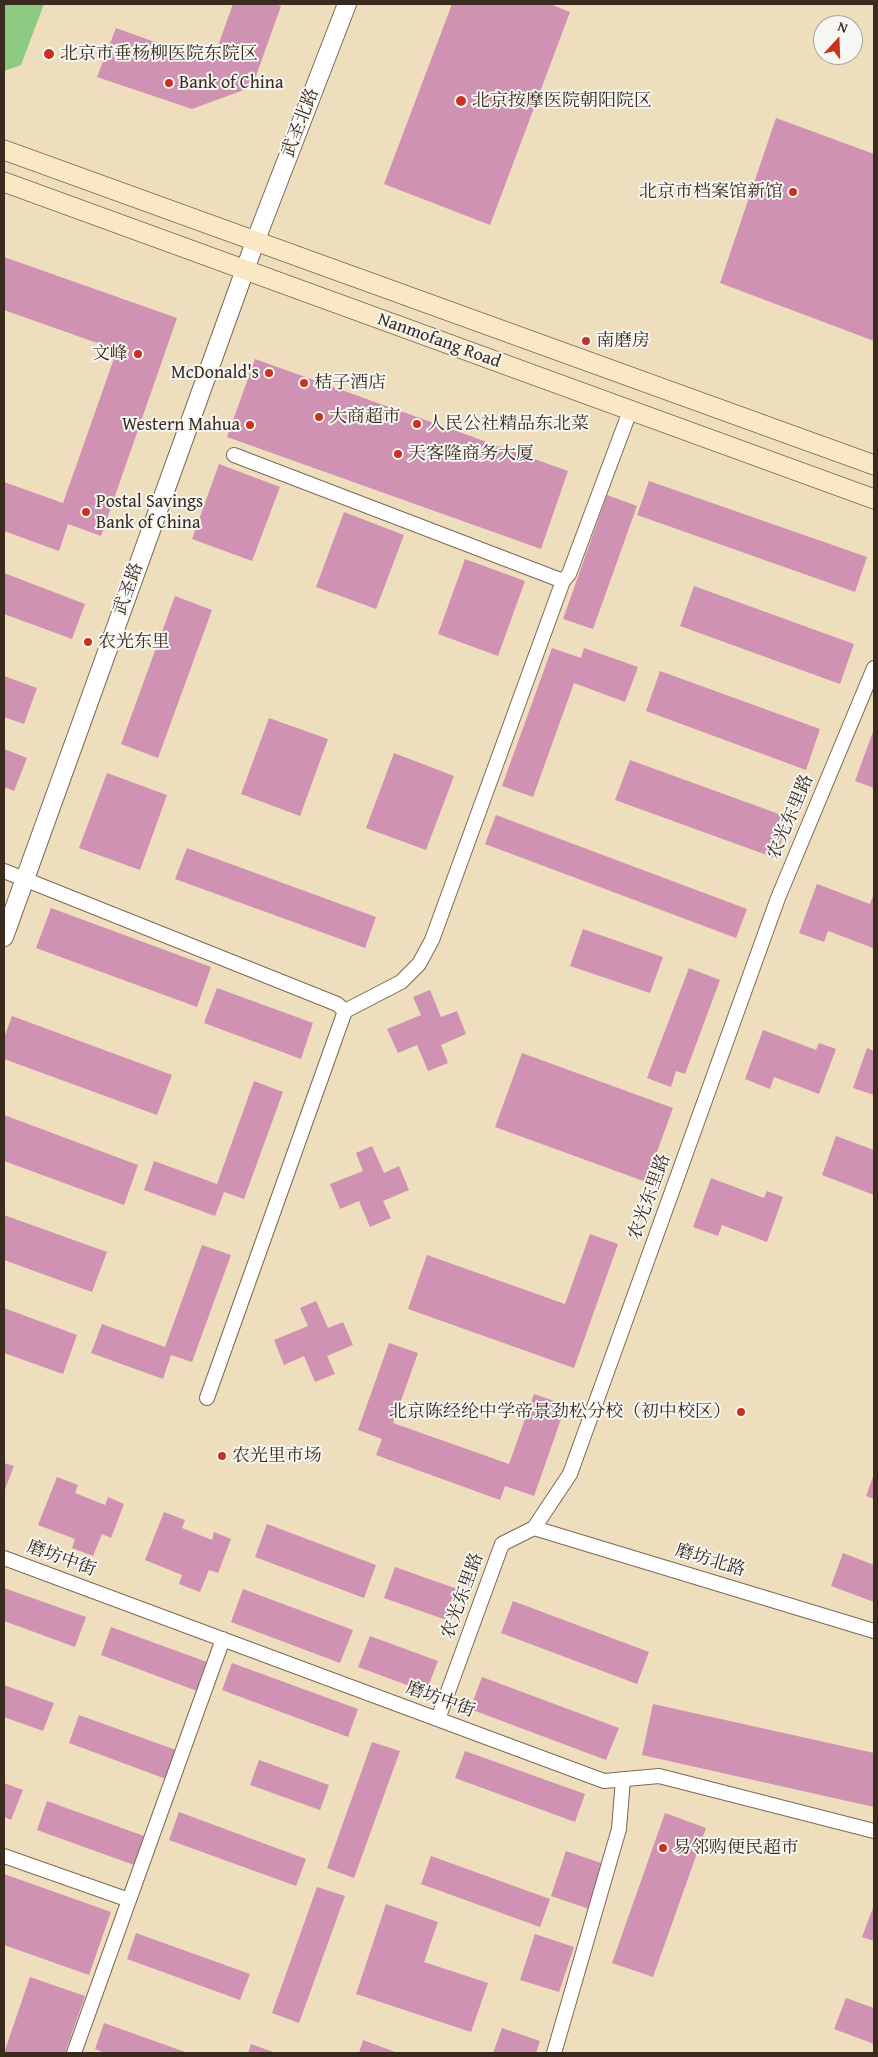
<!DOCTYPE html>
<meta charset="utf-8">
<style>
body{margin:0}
#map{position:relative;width:878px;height:2057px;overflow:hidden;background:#efdebd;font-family:"Gentium Book Plus",serif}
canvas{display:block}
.frame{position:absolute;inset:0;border:5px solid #3b2a1e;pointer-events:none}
.north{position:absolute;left:813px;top:15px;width:50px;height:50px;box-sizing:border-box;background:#f6f6f2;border:1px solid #aba49d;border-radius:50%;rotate:20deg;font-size:14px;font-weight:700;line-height:20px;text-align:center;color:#3b2a1e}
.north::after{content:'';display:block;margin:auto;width:18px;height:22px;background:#c8321e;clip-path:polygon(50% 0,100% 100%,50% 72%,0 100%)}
</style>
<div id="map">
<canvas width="878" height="2057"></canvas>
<div class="frame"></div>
<div class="north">N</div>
</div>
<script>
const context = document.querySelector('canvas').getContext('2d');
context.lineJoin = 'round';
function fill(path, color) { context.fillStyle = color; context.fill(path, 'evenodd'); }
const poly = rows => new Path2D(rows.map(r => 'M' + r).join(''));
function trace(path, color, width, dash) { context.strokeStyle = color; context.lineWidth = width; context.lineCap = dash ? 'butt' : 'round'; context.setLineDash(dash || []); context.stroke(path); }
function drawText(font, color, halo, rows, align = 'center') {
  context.font = font + ' "Gentium Book Plus","Noto Serif SC",serif'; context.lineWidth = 4; context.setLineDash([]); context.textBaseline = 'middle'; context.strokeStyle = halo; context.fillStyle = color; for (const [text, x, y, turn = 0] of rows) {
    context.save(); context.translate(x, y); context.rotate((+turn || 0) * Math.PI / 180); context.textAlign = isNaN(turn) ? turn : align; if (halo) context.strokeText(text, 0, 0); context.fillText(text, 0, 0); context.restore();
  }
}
fill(poly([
 [4,4,44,4,21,65,4,71]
]), '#8bca80');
fill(poly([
 [233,4,274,4,281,6,252,87,192,109,97,77,116,28,199,58,215,54],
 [452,4,550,4,570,12,490,225,384,184],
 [776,118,874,154,874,341,720,283],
 [4,257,177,318,101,536,68,524,59,551,4,531,4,482,63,503,117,350,4,310],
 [255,359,568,471,541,549,227,437],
 [219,464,280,487,252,561,192,539],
 [649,481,867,557,855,592,637,515],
 [607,495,637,506,593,629,563,619],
 [344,512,404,535,376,609,316,587],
 [465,559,525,581,498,656,438,634],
 [4,573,85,604,72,639,4,614],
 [694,586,854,644,840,684,680,626],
 [175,596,212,610,158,758,121,744],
 [552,648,581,658,584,648,638,667,625,702,574,683,533,797,502,786],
 [660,671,820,729,806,770,646,711],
 [4,676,37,688,24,724,4,717],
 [269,718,328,739,300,816,241,794],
 [874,729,874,788,855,781],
 [4,749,27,758,14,791,4,787],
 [394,753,454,776,426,850,366,828],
 [630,760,790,818,775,858,615,800],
 [107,773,167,795,140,870,79,848],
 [496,815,747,909,736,938,485,844],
 [187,848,376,917,365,948,175,879],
 [817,884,870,904,873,896,874,897,873,948,828,931,824,942,799,933],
 [51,908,211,967,197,1007,36,948],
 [583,929,663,957,650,993,570,966],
 [689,968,720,980,685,1074,676,1071,671,1087,647,1078],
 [217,988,313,1023,301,1059,204,1023],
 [430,990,441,1017,457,1011,466,1034,441,1045,448,1063,428,1071,417,1045,398,1053,387,1029,421,1015,413,997],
 [12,1016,172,1075,157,1115,4,1059,4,1038],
 [763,1030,816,1050,819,1043,836,1049,819,1094,774,1077,770,1089,745,1079],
 [867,1048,874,1051,874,1095,853,1088],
 [522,1053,673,1108,646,1182,495,1127],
 [254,1081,283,1092,244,1199,224,1192,215,1216,144,1190,154,1161,217,1184],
 [4,1115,138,1165,124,1205,4,1161],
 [836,1136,874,1150,874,1195,822,1175],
 [372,1146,384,1173,399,1166,409,1190,383,1201,391,1218,370,1227,359,1201,340,1209,330,1184,363,1171,356,1153],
 [711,1178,764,1198,767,1191,783,1197,767,1242,722,1225,718,1236,693,1227],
 [4,1215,107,1252,92,1292,4,1260],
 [590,1234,618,1244,574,1368,408,1309,427,1255,565,1304],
 [202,1245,231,1255,192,1362,171,1355,163,1379,91,1353,102,1324,165,1347],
 [316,1301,328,1328,343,1322,353,1345,327,1356,335,1374,315,1382,304,1356,284,1365,274,1340,308,1326,300,1308],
 [4,1308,77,1335,63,1374,4,1353],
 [389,1343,418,1353,393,1423,509,1464,534,1394,566,1405,534,1496,505,1486,500,1500,376,1455,382,1439,358,1430],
 [4,1463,14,1466,4,1492],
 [874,1474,874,1499,866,1496],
 [57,1477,78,1485,75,1493,105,1505,108,1497,124,1504,111,1538,102,1534,93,1556,72,1548,75,1539,38,1525],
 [164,1512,185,1520,182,1528,212,1540,214,1532,231,1539,218,1573,209,1570,200,1592,179,1584,182,1575,145,1560],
 [267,1524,376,1565,364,1598,255,1557],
 [843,1553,874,1565,874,1602,831,1586],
 [395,1567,463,1591,452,1622,384,1598],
 [4,1588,86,1617,75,1647,4,1621],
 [243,1589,353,1630,340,1663,231,1622],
 [513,1601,649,1652,637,1684,501,1633],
 [111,1627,207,1662,197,1691,101,1655],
 [370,1636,438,1661,426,1692,358,1667],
 [232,1663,358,1709,348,1737,222,1690],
 [482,1677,619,1728,606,1760,470,1709],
 [4,1685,54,1703,43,1731,4,1717],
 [653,1704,874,1753,874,1807,642,1755],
 [79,1715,176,1750,166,1779,69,1743],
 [372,1742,400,1751,354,1878,327,1868],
 [465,1751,585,1794,575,1822,455,1778],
 [259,1760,329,1785,320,1810,250,1785],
 [4,1783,23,1790,11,1820,4,1817],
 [47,1801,144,1836,134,1865,37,1830],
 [179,1812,306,1859,296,1886,169,1840],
 [665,1813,706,1828,653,1977,612,1963],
 [566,1851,604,1864,589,1909,551,1896],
 [431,1856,550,1899,540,1927,421,1884],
 [4,1874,111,1912,89,1975,4,1945],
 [317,1887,345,1896,299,2023,272,2013],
 [386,1904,438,1922,424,1962,488,1983,471,2032,356,1994],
 [874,1905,874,1941,862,1937],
 [136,1933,250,1974,240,2000,127,1959],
 [535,1934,574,1947,559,1992,520,1980],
 [30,1977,85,1996,65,2053,4,2053],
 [846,1998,874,2008,874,2044,834,2029],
 [104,2023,188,2053,105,2053,95,2049],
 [502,2028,540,2041,536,2053,493,2053],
 [363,2040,398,2053,359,2053],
 [251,2044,276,2053,248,2053]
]), '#d092b2');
const minor = poly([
 [234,455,563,581],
 [4,871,337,1004,345,1011],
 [207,1398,345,1011,401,982,419,964,432,940,563,581,569,574,630,411],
 [534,1528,874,1631],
 [4,1558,604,1781,659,1776,874,1831],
 [438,1719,502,1544,534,1528,570,1474,778,898,874,668],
 [4,1856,129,1900],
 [74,2053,223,1639],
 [554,2053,619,1829,623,1779]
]);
const tertiary = poly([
 [4,937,255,242,347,4]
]);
const secondary = poly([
 [4,150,874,465],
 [4,182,874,499]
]);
trace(minor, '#7a6956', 16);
trace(tertiary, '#7a6956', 20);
trace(secondary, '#7a6956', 21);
trace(minor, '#fff', 14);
trace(tertiary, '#fff', 18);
trace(secondary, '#fae7c3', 19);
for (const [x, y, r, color] of [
 [49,54,6,"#c8321e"],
 [169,83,5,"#c8321e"],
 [461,101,6,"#c8321e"],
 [793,192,5,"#c8321e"],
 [586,341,5,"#c8321e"],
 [138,354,5,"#c8321e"],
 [269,373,5,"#c8321e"],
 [304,383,5,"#c8321e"],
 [319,417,5,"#c8321e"],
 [417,424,5,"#c8321e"],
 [250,425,5,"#c8321e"],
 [398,454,5,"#c8321e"],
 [86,512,5,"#c8321e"],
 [88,642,5,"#c8321e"],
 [741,1412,5,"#c8321e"],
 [222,1456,5,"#c8321e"],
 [663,1848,5,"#c8321e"]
]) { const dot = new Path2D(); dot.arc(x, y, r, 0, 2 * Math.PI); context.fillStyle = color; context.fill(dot); trace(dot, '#f6f6f2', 2); }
drawText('18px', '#3b2a1e', '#f6f6f2', [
 ["北京市垂杨柳医院东院区",60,54],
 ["Bank of China",179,83],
 ["北京按摩医院朝阳院区",472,101],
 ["北京市档案馆新馆",783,192,"right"],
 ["南磨房",596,341],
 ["文峰",128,354,"right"],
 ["McDonald's",259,373,"right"],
 ["桔子酒店",314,383],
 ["大商超市",329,417],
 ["人民公社精品东北菜",427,424],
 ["Western Mahua",240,425,"right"],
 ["天客隆商务大厦",408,454],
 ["Postal Savings",96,502],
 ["Bank of China",96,523],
 ["农光东里",98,642],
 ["北京陈经纶中学帝景劲松分校（初中校区）",731,1412,"right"],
 ["农光里市场",232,1456],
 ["易邻购便民超市",673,1848]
], 'left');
drawText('18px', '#3b2a1e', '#f6f6f2', [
 ["武圣北路",301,123,-69],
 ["Nanmofang Road",439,341,20],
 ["武圣路",129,589,-70],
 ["农光东里路",791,817,-67],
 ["农光东里路",650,1197,-70],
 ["磨坊中街",61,1559,20],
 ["磨坊北路",710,1561,17],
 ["农光东里路",463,1596,-70],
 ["磨坊中街",440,1700,20]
]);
</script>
